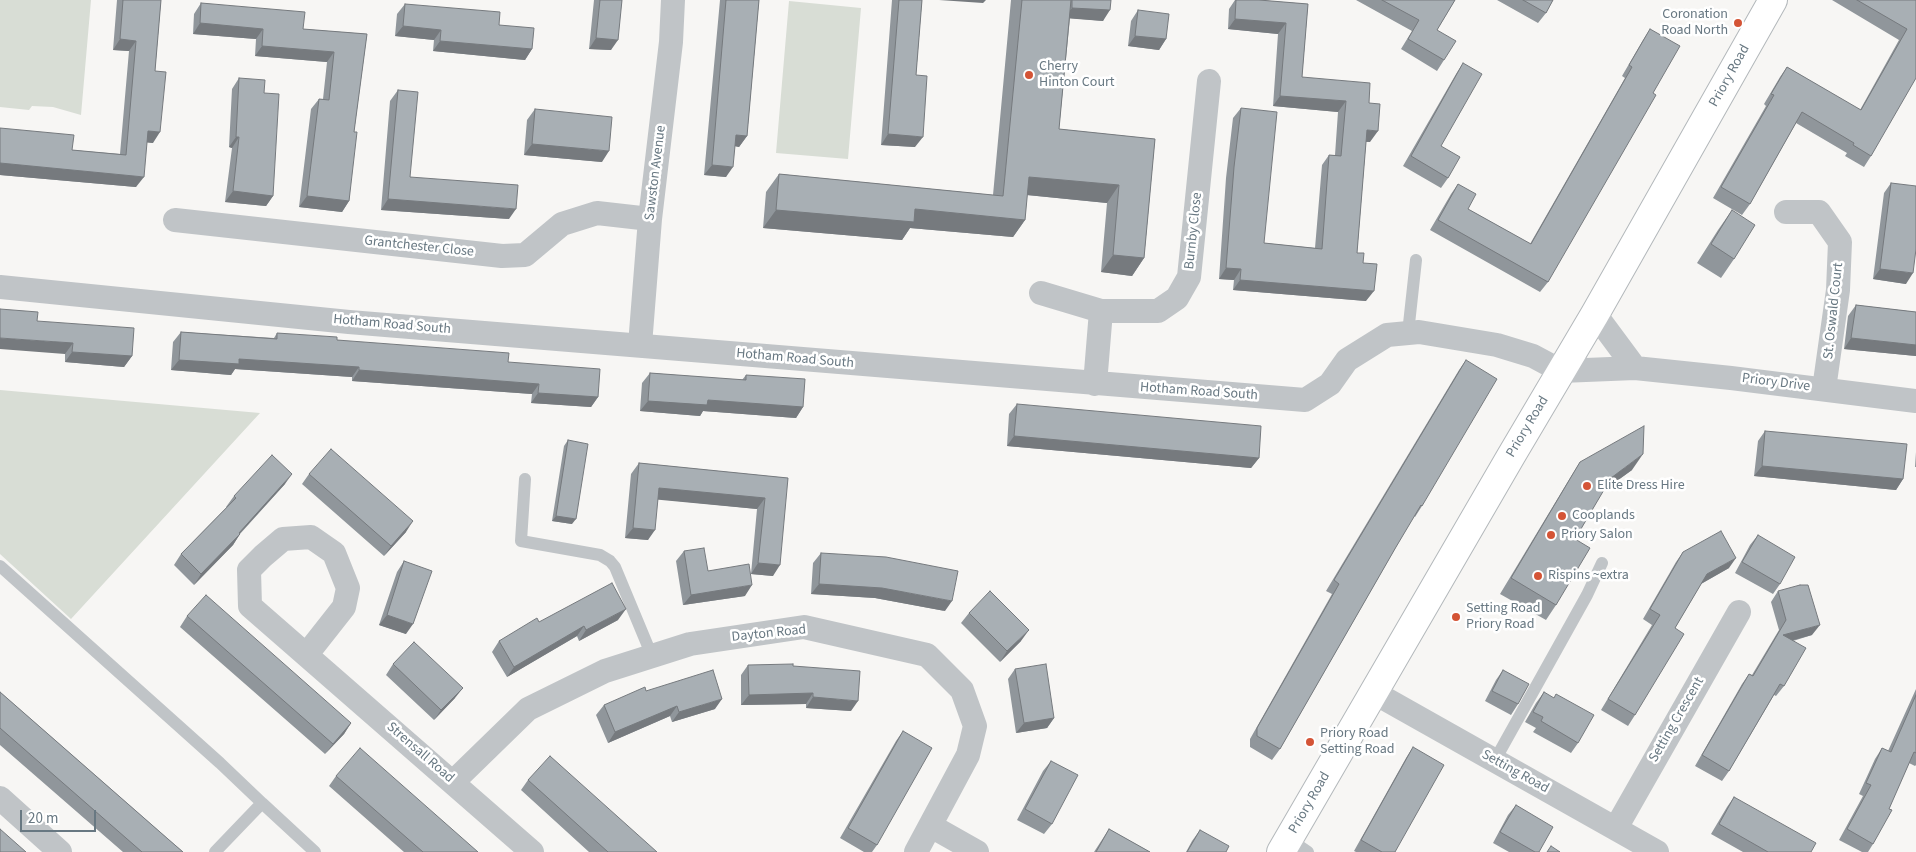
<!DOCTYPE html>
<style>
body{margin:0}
#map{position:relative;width:1916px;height:852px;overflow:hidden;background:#f7f6f4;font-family:"Source Sans 3",sans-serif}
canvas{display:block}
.scale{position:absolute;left:20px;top:810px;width:76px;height:22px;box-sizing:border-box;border:2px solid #687882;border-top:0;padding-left:6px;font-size:15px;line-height:18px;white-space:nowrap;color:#687882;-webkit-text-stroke:4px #fff;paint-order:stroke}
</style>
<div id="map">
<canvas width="1916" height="852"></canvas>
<div class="scale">20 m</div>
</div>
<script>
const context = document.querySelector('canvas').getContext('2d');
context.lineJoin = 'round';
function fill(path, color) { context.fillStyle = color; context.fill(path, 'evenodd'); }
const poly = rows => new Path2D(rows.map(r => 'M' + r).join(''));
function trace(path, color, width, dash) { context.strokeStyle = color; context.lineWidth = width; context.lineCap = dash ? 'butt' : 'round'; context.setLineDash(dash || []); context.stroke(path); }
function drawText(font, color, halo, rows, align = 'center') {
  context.font = font + ' "Source Sans 3",sans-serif'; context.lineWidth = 5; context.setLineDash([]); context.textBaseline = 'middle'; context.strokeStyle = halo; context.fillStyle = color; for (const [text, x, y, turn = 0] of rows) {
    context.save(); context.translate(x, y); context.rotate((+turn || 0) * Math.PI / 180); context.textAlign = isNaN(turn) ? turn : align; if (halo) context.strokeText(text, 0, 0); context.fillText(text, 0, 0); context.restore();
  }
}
fill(poly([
 [0,0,91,0,81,115,53,107,32,106,29,110,0,107],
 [789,1,861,8,848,159,776,153],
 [0,390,260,413,71,619,0,554]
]), '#d8ddd5');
const secondary = poly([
 [1281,852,1511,456,1595,314,1773,0]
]);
trace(secondary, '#b3b8bb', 30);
trace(poly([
 [1408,333,1416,260],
 [525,479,521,541,600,555,610,561,615,567,652,656],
 [0,566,220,763,262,803,215,852],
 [1495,760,1587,595,1602,563],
 [262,803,315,852],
 [1289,839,1308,852]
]), '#c0c4c7', 12);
trace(poly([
 [1786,212,1819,212,1840,242,1838,290,1824,389],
 [175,220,502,256,525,255,562,224,597,213,650,219],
 [0,287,349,322,1305,400,1330,384,1347,360,1387,335,1419,332,1497,345,1533,356,1561,371,1635,368,1731,378,1916,401],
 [1041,293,1101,311,1158,311,1177,298,1189,277,1209,81],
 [1595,314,1635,368],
 [640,345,650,219,671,42,673,0],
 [1095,384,1101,311],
 [307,654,344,607,348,588,334,553,311,537,283,539,263,556,249,570,250,606,532,852],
 [1373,692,1657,852],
 [453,782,528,709,605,671,690,644,804,627,927,655,962,690,975,726,968,755,916,852],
 [0,798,60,852],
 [931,826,977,852],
 [1616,828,1739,612]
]), '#c0c4c7', 24);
trace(secondary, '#fff', 28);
fill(poly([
 [117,0,161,0,155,71,153,143,147,142,136,187,0,175,0,128,72,150,120,154,129,51,113,50],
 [594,0,622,0,611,50,589,49],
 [720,0,759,0,747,136,739,147,735,146,726,177,704,175],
 [892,0,922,0,916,75,915,147,881,145],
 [1011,0,1111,0,1103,21,1070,18,1059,129,1155,139,1144,258,1132,276,1101,272,1107,203,1027,195,1025,220,1013,237,910,228,902,240,763,228,766,192,779,174,993,195],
 [1235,0,1259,0,1308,4,1302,77,1369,103,1370,142,1366,142,1357,253,1363,263,1366,301,1233,290,1234,280,1219,279,1226,178,1233,118,1241,108,1264,243,1315,248,1322,165,1329,155,1335,155,1338,112,1273,106,1278,34,1228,29,1229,9],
 [1356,0,1455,0,1437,30,1444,60,1437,71,1401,49,1412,31],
 [1497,0,1553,0,1546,13,1538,23],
 [1832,0,1916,0,1871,156,1864,167,1845,156,1847,153,1796,123,1750,204,1742,215,1713,198,1766,106,1764,104,1780,77,1787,67,1860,110,1899,40],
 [201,3,303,29,367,34,354,132,349,201,342,212,299,207,311,109,319,99,323,99,327,62,255,56,256,39,193,34,194,14],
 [405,4,499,25,532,49,525,60,433,51,434,40,395,36,397,14],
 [1138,10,1166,39,1159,50,1128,46,1131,21],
 [1650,29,1548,282,1540,292,1430,230,1451,194,1458,184,1468,209,1530,244,1625,78,1622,76,1643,40],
 [1463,63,1441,146,1448,178,1441,188,1403,166,1456,74],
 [239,78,264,93,273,196,266,206,225,202,232,148,229,147,232,89],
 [398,90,410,177,509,219,381,210,390,101],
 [535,109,602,162,524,155,527,120],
 [1891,183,1906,284,1873,279,1884,193],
 [1732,210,1734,259,1721,278,1697,263,1718,230],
 [1856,305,1916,312,1916,356,1844,349,1848,316],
 [37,321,132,356,124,367,65,362,65,354],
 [181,332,274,338,277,333,337,340,508,362,598,397,591,407,531,403,532,394,352,381,352,377,235,369,231,375,171,370,173,342],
 [1466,360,1422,506,1415,517,1414,516,1396,547,1280,749,1272,760,1250,747,1250,739,1332,594,1326,591,1459,370],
 [650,373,742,380,746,375,803,407,796,418,703,411,700,416,640,411,642,383],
 [1017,404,1259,458,1251,468,1007,446,1009,414],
 [1765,431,1903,479,1896,490,1754,476,1758,441],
 [568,440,572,524,552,521,564,446],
 [1916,452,1916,467,1915,467],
 [1580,462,1632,470,1603,491,1575,539,1556,605,1546,620,1500,594,1570,478],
 [639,463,788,478,773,576,751,574,757,509,658,499,648,540,625,538,631,474],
 [309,474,406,532,384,556,302,484],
 [285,484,240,534,233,545,194,585,174,565,181,554,227,507,226,507,234,496],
 [1758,535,1780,584,1773,594,1735,573,1750,545],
 [684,551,708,571,745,596,683,605,676,561],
 [1683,552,1729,568,1701,584,1675,628,1635,715,1628,726,1601,710,1652,625,1643,619,1676,562],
 [821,553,945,611,875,598,811,594,813,563],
 [404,561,406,634,379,625,397,572],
 [1778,591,1812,635,1793,641,1784,686,1776,696,1774,695,1729,771,1722,781,1695,766,1742,684,1749,674,1752,675,1779,630,1771,602],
 [969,613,1021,641,1000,662,961,623],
 [187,616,351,723,344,734,325,754,180,627],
 [618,620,579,641,577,636,507,677,492,652,499,641,539,622],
 [393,664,455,698,434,720,386,675],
 [748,665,793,666,851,711,806,708,806,704,741,705,741,675],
 [1015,669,1054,718,1047,728,1016,733,1008,679],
 [1503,670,1518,704,1511,715,1485,701,1496,680],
 [1916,689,1916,765,1915,766,1909,763,1873,844,1868,852,1862,852,1839,840,1863,796,1859,794,1875,759,1882,748,1888,751],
 [646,691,715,709,672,722,670,716,608,743,596,715,604,705],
 [0,692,183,852,123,852,0,745],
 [1544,692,1578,743,1571,753,1533,732,1536,728,1525,722,1536,703],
 [903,731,877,845,872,852,864,852,840,838,896,741],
 [1413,747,1395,852,1356,852,1354,851,1406,758],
 [1051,761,1052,824,1044,834,1017,820,1043,771],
 [336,776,478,852,404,852,329,786],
 [528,780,657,852,589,852,521,790],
 [1734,797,1811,852,1743,852,1711,834,1727,807],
 [1516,805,1539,852,1509,852,1493,843,1508,815],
 [1109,829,1150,852,1094,852],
 [1200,830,1226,852,1186,852,1192,841]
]), '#90969b');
fill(poly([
 [939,0,986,0,983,3],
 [1072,8,1110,10,1103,21,1064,18],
 [1235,19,1286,23,1278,34,1228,29],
 [200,23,263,29,256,39,193,34],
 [403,26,441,30,434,40,395,36],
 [1135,36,1166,39,1159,50,1128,46],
 [596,38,618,40,611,50,589,49],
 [120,39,136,41,129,51,113,50],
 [440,41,532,49,525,60,433,51],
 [262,46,334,52,327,62,255,56],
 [1280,96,1346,101,1338,112,1273,106],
 [1367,130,1378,131,1370,142,1359,141],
 [148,131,160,132,153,143,141,142],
 [888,134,923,137,915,147,881,145],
 [736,135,747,136,739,147,729,145],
 [236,137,239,137,232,148,229,147],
 [532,144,609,151,602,162,524,155],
 [0,163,144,177,136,187,0,175],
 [712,165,733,167,726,177,704,175],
 [1029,177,1119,185,1107,203,1017,194],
 [233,191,273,196,266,206,225,202],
 [307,196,349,201,342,212,299,207],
 [388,199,516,209,509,219,381,210],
 [915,209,1025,220,1013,237,910,228,902,240,763,228,776,210],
 [1113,255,1144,258,1132,276,1101,272],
 [1226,268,1241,269,1234,280,1219,279],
 [1880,269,1913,273,1906,284,1873,279],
 [1240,280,1374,291,1366,301,1233,290],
 [0,338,73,343,65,354,0,349],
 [1851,338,1916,345,1916,356,1844,349],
 [72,352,132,356,124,367,65,362],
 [239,359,359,367,352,377,235,369,231,375,171,370,179,360],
 [359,370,539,384,532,394,352,381],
 [538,393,598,397,591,407,531,403],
 [708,400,803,407,796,418,703,411,700,416,640,411,648,401],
 [1014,436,1259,458,1251,468,1007,446],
 [1643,454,1632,470,1600,493,1611,478],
 [1762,466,1903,479,1896,490,1754,476],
 [292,474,285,484,231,543,239,533],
 [659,488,765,498,757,509,651,499],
 [556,516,576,519,572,524,552,521],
 [413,521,406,532,384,556,391,546],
 [633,528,655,530,648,540,625,538],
 [240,534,233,545,194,585,201,574],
 [1736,558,1729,568,1699,585,1707,574],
 [758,563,780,565,773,576,751,574],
 [819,584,882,588,952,601,945,611,875,598,811,594],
 [752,585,745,596,683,605,691,595],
 [626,609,618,620,579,641,586,630],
 [387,615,413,624,406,634,379,625],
 [1820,625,1812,635,1775,645,1783,635],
 [584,626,577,636,507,677,514,667],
 [1029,630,1021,641,1000,662,1007,651],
 [463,688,455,698,434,720,441,710],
 [813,693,806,704,741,705,749,695],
 [813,697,858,701,851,711,806,708],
 [722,699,715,709,672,722,679,712],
 [677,706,670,716,608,743,615,732],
 [1054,718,1047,728,1016,733,1024,723],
 [351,723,344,734,325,754,333,744]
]), '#767a7e');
const building = poly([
 [123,0,161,0,155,71,166,72,160,132,148,131,144,177,0,163,0,128,74,135,72,150,126,155,136,41,120,39,123,0],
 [600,0,622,0,618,40,596,38,600,0],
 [726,0,759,0,747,136,736,135,733,167,712,165,726,0],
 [899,0,922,0,916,75,927,76,923,137,888,134,899,0],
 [1022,0,1071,0,1059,129,1155,139,1144,258,1113,255,1119,185,1029,177,1025,220,915,209,914,222,776,210,779,174,1003,196,1022,0],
 [1072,0,1111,0,1110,10,1072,8,1072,0],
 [1236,0,1259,0,1308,4,1302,77,1370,83,1369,103,1380,104,1378,131,1367,130,1357,253,1364,253,1363,263,1377,264,1374,291,1240,280,1241,269,1226,268,1234,167,1241,108,1277,112,1264,243,1322,249,1329,155,1341,156,1346,101,1280,96,1286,23,1235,19,1236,0],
 [1382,0,1455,0,1437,30,1456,41,1444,60,1408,39,1419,20,1382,0],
 [1523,0,1553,0,1546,13,1523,0],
 [1857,0,1916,0,1916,78,1871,156,1853,145,1854,143,1802,112,1750,204,1721,187,1774,95,1771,94,1787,67,1861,110,1907,29,1857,0],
 [201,3,305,12,303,29,367,34,354,132,357,132,349,201,307,196,319,99,329,100,334,52,262,46,263,29,200,23,201,3],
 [405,4,500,12,499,25,534,28,532,49,440,41,441,30,403,26,405,4],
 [1138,10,1169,14,1166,39,1135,36,1138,10],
 [1650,29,1680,46,1653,93,1656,95,1548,282,1438,220,1458,184,1476,194,1468,209,1531,244,1632,67,1629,65,1650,29],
 [1463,63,1482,74,1441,146,1460,157,1448,178,1411,156,1463,63],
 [239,78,265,80,264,93,279,94,273,196,233,191,239,137,236,137,239,78],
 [398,90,418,92,410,177,518,185,516,209,388,199,398,90],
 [535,109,612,117,609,151,532,144,535,109],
 [1891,183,1916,186,1916,249,1913,273,1880,269,1891,183],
 [1732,210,1755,225,1734,259,1711,244,1732,210],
 [1856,305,1916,312,1916,345,1851,338,1856,305],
 [0,309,38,312,37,321,134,328,132,356,72,352,73,343,0,338,0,309],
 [181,332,277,339,277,333,337,337,337,340,509,353,508,362,600,369,598,397,538,393,539,384,359,370,359,367,239,359,239,364,179,360,181,332],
 [1466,360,1497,379,1422,506,1421,505,1396,547,1280,749,1257,736,1257,728,1339,584,1334,580,1466,360],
 [650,373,746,380,746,375,805,379,803,407,708,400,707,405,648,401,650,373],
 [1017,404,1261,426,1259,458,1014,436,1017,404],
 [1644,426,1643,454,1611,478,1575,539,1590,548,1556,605,1511,578,1580,462,1644,426],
 [1765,431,1907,444,1903,479,1762,466,1765,431],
 [568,440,588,444,576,519,556,516,568,440],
 [331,449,413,521,391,546,309,474,331,449],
 [272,455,292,474,239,533,240,534,201,574,181,554,236,498,234,496,272,455],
 [639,463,788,478,780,565,758,563,765,498,659,488,655,530,633,528,639,463],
 [1721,531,1736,558,1707,574,1675,628,1684,634,1635,715,1608,699,1660,615,1650,609,1683,552,1721,531],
 [1758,535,1795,557,1780,584,1742,562,1758,535],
 [704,548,708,571,749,564,752,585,691,595,684,551,704,548],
 [821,553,886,557,958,571,952,601,882,588,819,584,821,553],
 [404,561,432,571,413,624,387,615,404,561],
 [612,583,626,609,586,630,584,626,514,667,499,641,537,618,539,622,612,583],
 [1800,585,1808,585,1820,625,1783,635,1806,648,1784,686,1780,684,1729,771,1702,755,1749,674,1753,676,1786,620,1778,591,1800,585],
 [990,591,1029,630,1007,651,969,613,990,591],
 [206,595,351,723,333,744,187,616,206,595],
 [414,642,463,688,441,710,393,664,414,642],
 [793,664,793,666,860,671,858,701,813,697,813,693,749,695,748,665,793,664],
 [1046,664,1054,718,1024,723,1015,669,1046,664],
 [713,670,722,699,679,712,677,706,615,732,604,705,645,687,646,691,713,670],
 [1503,670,1529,684,1518,704,1492,691,1503,670],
 [0,692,168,839,183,852,142,852,0,728,0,692],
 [1544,692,1554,698,1556,694,1594,715,1578,743,1541,721,1543,717,1533,712,1544,692],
 [1916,695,1916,753,1914,752,1889,809,1892,810,1873,844,1847,829,1871,785,1866,783,1882,748,1891,752,1916,695],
 [903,731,932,748,877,845,848,828,903,731],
 [1413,747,1444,765,1395,852,1382,852,1361,840,1413,747],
 [360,748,478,852,423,852,336,776,360,748],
 [550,756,657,852,608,852,528,780,550,756],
 [1051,761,1078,775,1052,824,1025,809,1051,761],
 [1734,797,1816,843,1811,852,1768,852,1719,824,1734,797],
 [1516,805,1553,827,1539,852,1535,852,1500,832,1516,805],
 [0,829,26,852,0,852,0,829],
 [1109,829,1150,852,1096,852,1109,829],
 [1200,830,1229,846,1226,852,1187,852,1200,830],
 [1551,846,1560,852,1547,852,1551,846]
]);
fill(building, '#a8afb4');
trace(building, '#767a7e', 1);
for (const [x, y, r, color] of [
 [1738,23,5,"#d45436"],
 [1029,75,5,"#d45436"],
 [1587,486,5,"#d45436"],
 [1562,516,5,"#d45436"],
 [1551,535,5,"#d45436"],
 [1538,576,5,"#d45436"],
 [1456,617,5,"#d45436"],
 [1310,742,5,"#d45436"]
]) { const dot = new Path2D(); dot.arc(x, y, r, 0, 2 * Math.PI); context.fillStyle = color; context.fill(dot); trace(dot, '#fff', 2); }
drawText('14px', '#687882', '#fff', [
 ["Coronation",1728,15,"right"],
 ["Road North",1728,31,"right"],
 ["Cherry",1039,67],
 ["Hinton Court",1039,83],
 ["Elite Dress Hire",1597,486],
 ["Cooplands",1572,516],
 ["Priory Salon",1561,535],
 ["Rispins ~extra",1548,576],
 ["Setting Road",1466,609],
 ["Priory Road",1466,625],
 ["Priory Road",1320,734],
 ["Setting Road",1320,750]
], 'left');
drawText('14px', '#687882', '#fff', [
 ["Priory Road",1730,76,-61],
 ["Sawston Avenue",656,173,-83],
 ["Burnby Close",1194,231,-84],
 ["Grantchester Close",419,247,6],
 ["St. Oswald Court",1834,311,-84],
 ["Hotham Road South",392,325,5],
 ["Hotham Road South",795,359,5],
 ["Priory Drive",1776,383,7],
 ["Hotham Road South",1199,392,4],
 ["Priory Road",1528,427,-59],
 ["Dayton Road",769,634,-6],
 ["Setting Crescent",1677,720,-60],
 ["Strensall Road",420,753,41],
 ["Setting Road",1515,772,29],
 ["Priory Road",1310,803,-60]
]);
</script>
